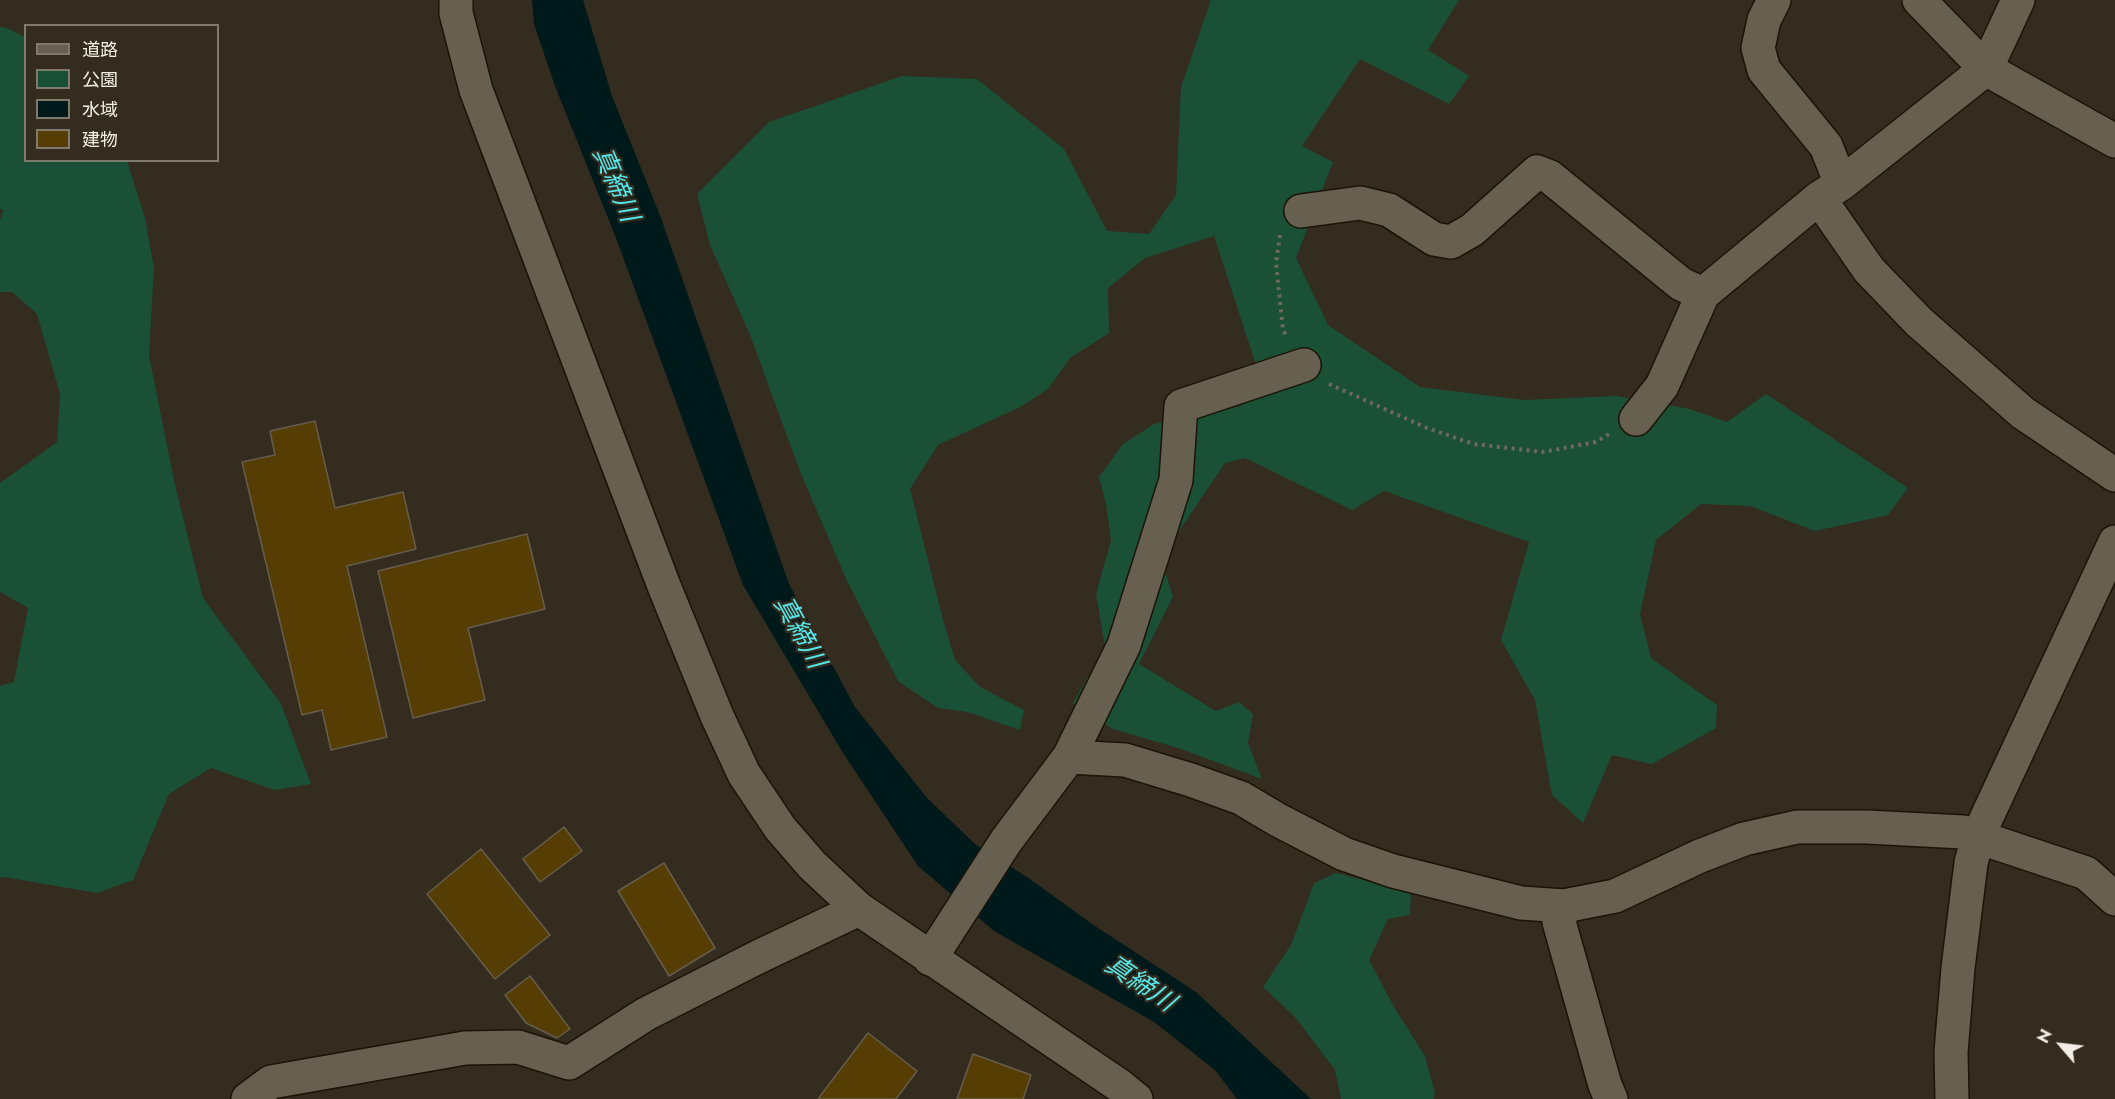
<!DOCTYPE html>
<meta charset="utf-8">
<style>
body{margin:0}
#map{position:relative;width:2115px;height:1099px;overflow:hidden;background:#342c1e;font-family:Jost,"Noto Sans JP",sans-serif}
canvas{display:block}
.legend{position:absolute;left:24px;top:24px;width:195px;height:138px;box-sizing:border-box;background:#342c1e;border:2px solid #807a6e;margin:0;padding:8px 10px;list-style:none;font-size:18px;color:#f3eee5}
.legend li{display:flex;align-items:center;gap:12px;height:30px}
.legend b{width:30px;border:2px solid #807a6e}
.north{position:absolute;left:2031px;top:1015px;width:60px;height:60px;-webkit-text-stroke:4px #342c1e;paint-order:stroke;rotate:298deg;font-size:16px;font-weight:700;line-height:24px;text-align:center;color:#f3eee5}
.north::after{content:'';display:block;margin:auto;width:21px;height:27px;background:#f3eee5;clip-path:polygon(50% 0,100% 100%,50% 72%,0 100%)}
</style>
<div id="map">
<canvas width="2115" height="1099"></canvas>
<ul class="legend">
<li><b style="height:8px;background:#675f4f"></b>道路</li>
<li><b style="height:16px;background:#1a5036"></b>公園</li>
<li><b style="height:16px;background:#001a1b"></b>水域</li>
<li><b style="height:16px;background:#553d03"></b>建物</li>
</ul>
<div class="north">N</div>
</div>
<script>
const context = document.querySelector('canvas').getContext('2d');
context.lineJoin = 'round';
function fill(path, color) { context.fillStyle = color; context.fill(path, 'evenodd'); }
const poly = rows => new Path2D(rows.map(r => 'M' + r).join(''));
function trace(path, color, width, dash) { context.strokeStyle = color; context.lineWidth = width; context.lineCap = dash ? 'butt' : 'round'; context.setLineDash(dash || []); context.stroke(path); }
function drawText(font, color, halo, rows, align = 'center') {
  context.font = font + ' Jost,"Noto Sans JP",sans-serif'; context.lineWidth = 4.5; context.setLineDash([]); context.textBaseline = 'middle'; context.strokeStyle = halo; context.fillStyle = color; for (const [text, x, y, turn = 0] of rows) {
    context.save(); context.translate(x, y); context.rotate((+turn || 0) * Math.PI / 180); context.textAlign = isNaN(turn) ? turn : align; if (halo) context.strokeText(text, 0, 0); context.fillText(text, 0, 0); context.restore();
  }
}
fill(poly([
 [1211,0,1459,0,1428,50,1469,76,1449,104,1360,59,1302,146,1333,162,1296,258,1328,325,1420,387,1524,400,1616,396,1690,409,1727,422,1766,394,1908,488,1888,515,1815,531,1750,506,1701,504,1656,540,1640,614,1651,658,1717,705,1716,728,1652,764,1612,755,1583,823,1552,795,1535,700,1501,640,1529,542,1384,491,1352,510,1245,458,1225,463,1161,558,1173,597,1139,664,1216,711,1239,702,1253,714,1248,743,1262,779,1178,748,1113,729,1073,703,1105,647,1096,594,1111,540,1106,504,1099,477,1123,444,1154,424,1241,406,1258,371,1214,236,1145,258,1108,288,1109,333,1070,358,1048,389,1020,407,938,445,910,489,942,616,955,660,980,687,1024,710,1020,730,967,712,938,708,898,681,847,581,801,474,750,335,710,245,697,194,769,122,902,76,977,79,1064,149,1107,231,1149,234,1176,195,1181,87],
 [0,27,7,28,25,37,26,160,127,161,145,218,154,268,149,356,175,485,203,598,281,704,311,784,274,790,211,768,169,794,133,880,97,893,4,877,0,878,0,686,14,682,28,608,0,592,0,483,57,442,60,394,37,314,12,292,0,292,0,220,3,210,0,209],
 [1336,873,1411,892,1410,915,1388,919,1369,960,1394,1007,1425,1056,1435,1093,1434,1099,1341,1099,1335,1070,1295,1017,1263,987,1291,945,1314,883]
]), '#1a5036');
fill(poly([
 [532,0,583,0,612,96,661,218,789,584,855,707,927,798,975,844,1027,877,1095,926,1196,992,1311,1099,1237,1099,1215,1070,1154,1022,994,931,918,866,843,753,743,585,616,238,555,86,534,24]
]), '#001a1b');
const building = poly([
 [315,421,335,508,403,492,416,549,347,566,387,737,331,750,322,710,302,715,242,462,275,455,270,431,315,421],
 [527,534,545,609,468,628,485,700,413,718,378,571,527,534],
 [564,827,582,851,540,882,523,859,564,827],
 [481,849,550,935,495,979,427,894,481,849],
 [664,863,715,948,669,976,618,891,664,863],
 [530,976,570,1029,557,1038,526,1023,505,995,530,976],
 [868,1033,917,1071,896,1099,818,1099,868,1033],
 [973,1054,1031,1075,1023,1099,957,1099,973,1054]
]);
fill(building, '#553d03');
trace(building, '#665d4e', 1.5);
const minor = poly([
 [1774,0,1764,20,1758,48,1764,70,1826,146,1841,184],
 [1919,0,1986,69,2115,141],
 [1819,198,1869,270,1919,322,2023,413,2115,475],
 [1301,211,1360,203,1389,210,1434,239,1451,242,1472,230,1537,172,1550,177,1681,284,1703,294],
 [1636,419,1662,386,1703,294,1819,198,1841,184,1986,69,2018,0],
 [1069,757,1125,760,1191,780,1241,798,1278,820,1344,854,1393,871,1521,903,1564,906,1615,896,1700,856,1744,839,1797,827,1867,827,1963,832,2086,873,2115,899],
 [1564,906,1559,922,1605,1085,1611,1099],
 [930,959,1006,841,1069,757,1124,645,1176,480,1181,406,1304,365],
 [248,1099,271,1082,465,1048,518,1047,569,1063,646,1014,758,957,859,909],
 [1952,1099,1951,1052,1958,968,1971,863,1978,836,2115,542]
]);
const tertiary = poly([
 [456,0,456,13,476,90,664,586,717,716,744,774,780,828,812,865,859,909,1120,1086,1136,1099]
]);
trace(minor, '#1b1407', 36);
trace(tertiary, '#1b1407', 36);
trace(poly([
 [1280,235,1276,263,1283,330,1287,337],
 [1329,384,1427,428,1474,444,1543,452,1596,442,1609,434]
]), '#6f685c', 4, [3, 4.5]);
trace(minor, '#675f4f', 33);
trace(tertiary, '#675f4f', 33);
drawText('italic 26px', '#52e8ec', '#342c1e', [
 ["真締川",614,185,67],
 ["真締川",798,633,61],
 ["真締川",1139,985,34]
]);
</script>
